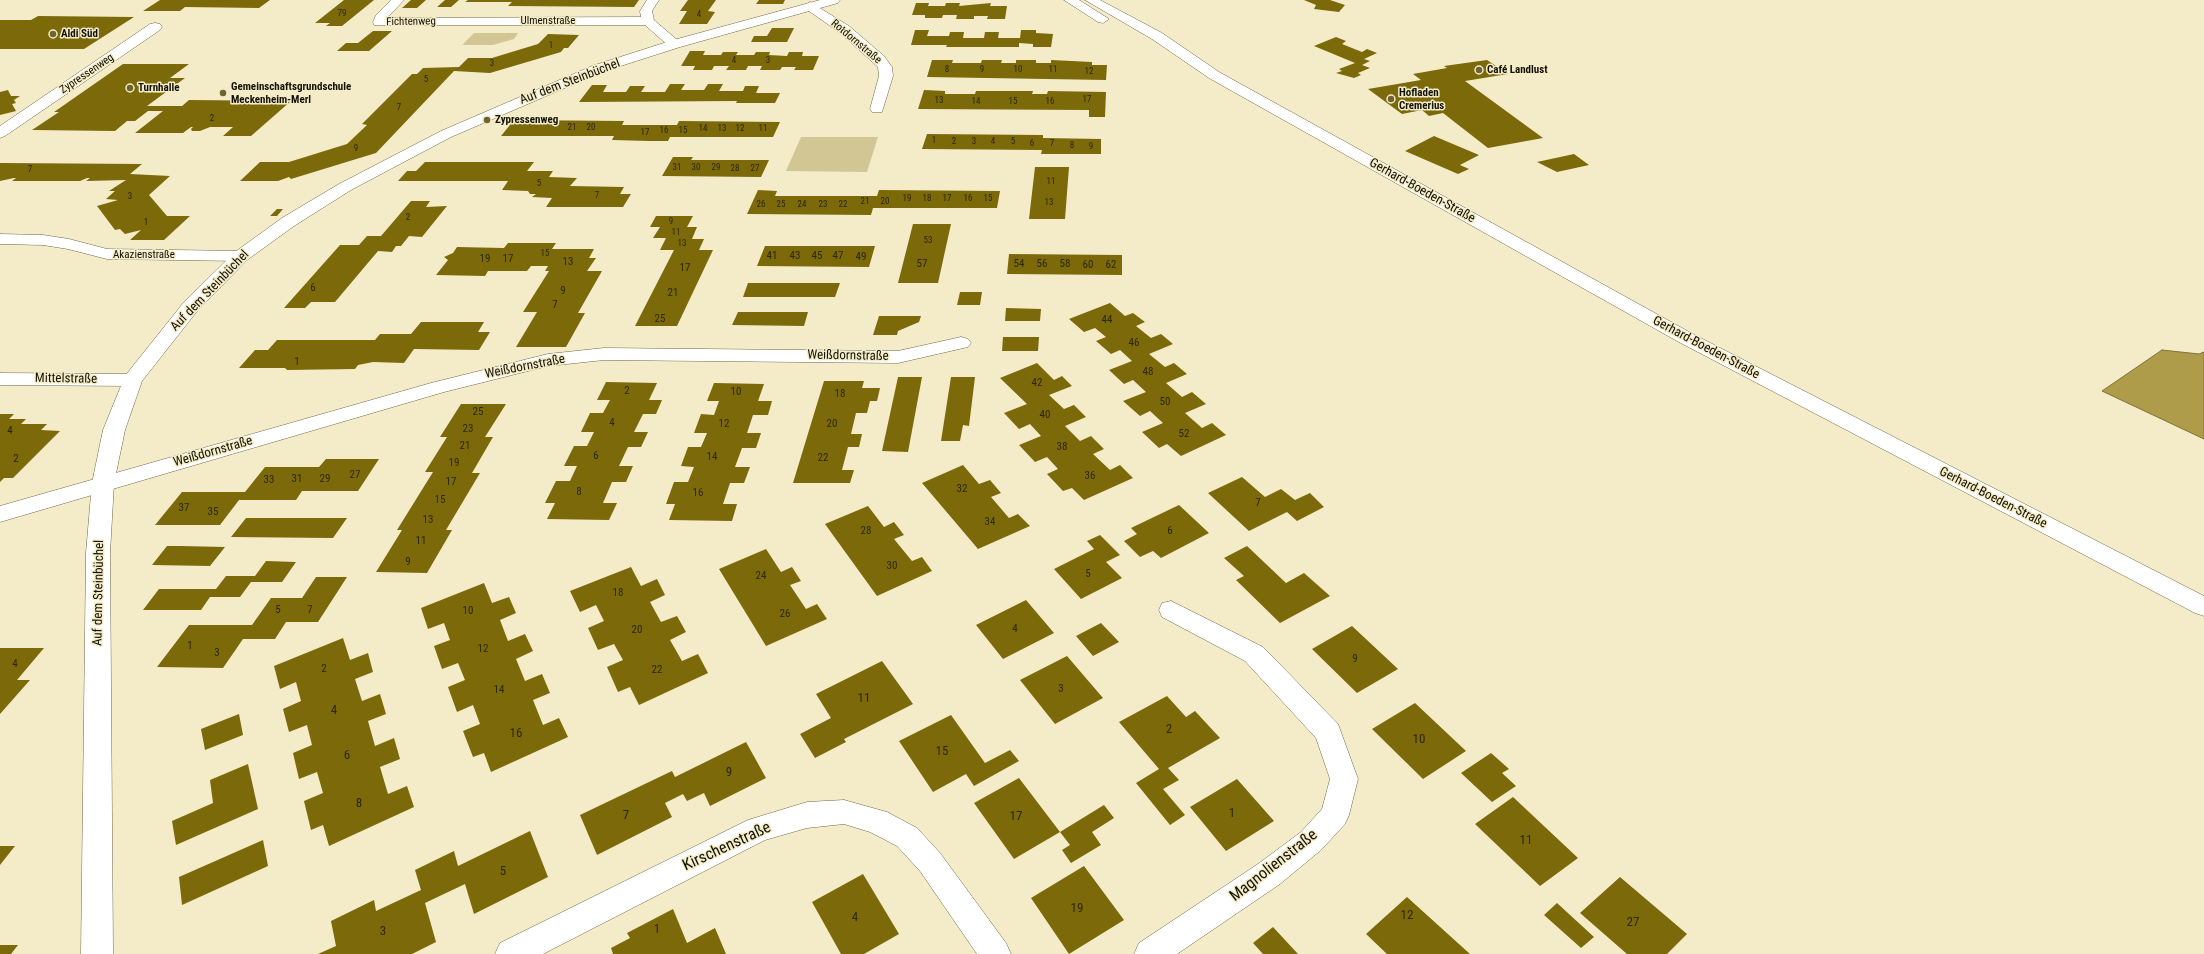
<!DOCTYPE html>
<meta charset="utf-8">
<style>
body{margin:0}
canvas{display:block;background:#f4ecc8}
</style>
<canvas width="2204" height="954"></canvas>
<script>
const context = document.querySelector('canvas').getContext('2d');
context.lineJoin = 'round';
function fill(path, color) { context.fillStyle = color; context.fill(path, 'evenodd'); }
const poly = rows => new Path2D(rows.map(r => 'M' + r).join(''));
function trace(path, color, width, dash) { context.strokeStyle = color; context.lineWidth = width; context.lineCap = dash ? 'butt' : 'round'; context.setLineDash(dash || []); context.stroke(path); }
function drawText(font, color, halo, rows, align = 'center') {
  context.font = font + ' "Roboto Condensed",sans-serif'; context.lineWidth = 3; context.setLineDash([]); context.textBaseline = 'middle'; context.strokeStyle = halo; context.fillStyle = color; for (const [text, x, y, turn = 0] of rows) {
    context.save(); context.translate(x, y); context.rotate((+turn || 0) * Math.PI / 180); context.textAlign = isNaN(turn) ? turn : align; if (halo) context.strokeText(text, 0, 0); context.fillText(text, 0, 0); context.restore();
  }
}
fill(poly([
 [474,33,518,33,514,39,493,45,462,45],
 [801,137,878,137,867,172,786,171]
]), '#d2c794');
const water = poly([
 [2162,350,2199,354,2204,352,2204,439,2102,391,2162,350]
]);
fill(water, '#ae9c4b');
trace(water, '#807236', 1);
fill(poly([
 [160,0,270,0,259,8,185,7,180,11,143,11],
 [344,0,374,0,342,26,326,26,330,23,315,23],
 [411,0,426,0,417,8,402,8],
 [445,0,459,0,451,7,437,7],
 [468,0,639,0,634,7,508,6,512,2,465,2],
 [688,0,716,0,708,11,715,12,707,24,679,24,687,11,680,11],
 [759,0,785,0,783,4,756,4],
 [1304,0,1330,0,1345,5,1339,12,1314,9,1316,5],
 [916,3,929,3,928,6,945,6,946,3,960,3,959,6,991,3,990,6,1007,6,1005,19,987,19,988,16,974,16,974,19,956,19,957,15,943,15,942,18,925,18,925,15,912,15],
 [38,16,134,17,84,49,0,49,0,20,31,20],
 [772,28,794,28,787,42,751,42,754,36,767,36],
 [915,30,929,30,927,36,949,36,950,32,964,32,963,38,984,38,985,32,999,32,998,38,1020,38,1021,30,1036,30,1036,33,1053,34,1051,47,1033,47,1033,44,1019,43,1019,47,946,47,947,45,911,45],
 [373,31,392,31,369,51,337,51,346,43,358,43],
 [548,34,579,35,568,48,564,48,561,52,490,73,454,71,376,153,291,179,289,177,278,181,240,181,260,162,289,162,347,144,367,125,362,124,412,74,417,74,423,68,459,67,468,58,492,58,538,44],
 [1336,37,1346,41,1342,44,1362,52,1367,49,1377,53,1364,59,1370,61,1362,65,1370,68,1358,73,1361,75,1354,78,1336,73,1342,71,1339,69,1355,63,1314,46],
 [690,51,705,51,703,55,721,55,723,52,738,52,736,55,754,55,756,52,770,52,769,55,787,56,789,52,803,52,802,56,819,56,813,70,794,70,796,67,782,67,780,70,760,70,762,66,748,66,746,70,726,70,729,66,714,66,712,70,693,70,695,66,681,66],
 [932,60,953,60,952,63,981,63,982,60,1002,60,1001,63,1016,63,1016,60,1036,60,1036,63,1051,63,1051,60,1092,62,1092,65,1107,65,1106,80,927,77],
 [1487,60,1508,74,1465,81,1543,138,1488,148,1443,113,1429,116,1422,110,1402,114,1368,89,1421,80,1413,74,1447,68,1444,66],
 [123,64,189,64,170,78,185,78,147,106,182,106,189,100,291,101,251,136,223,136,233,127,210,127,200,131,192,131,191,129,193,127,191,127,183,133,135,133,163,111,148,111,135,121,127,121,115,131,32,130,59,112,54,112],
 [670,84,685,84,681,90,704,90,708,84,723,84,719,91,743,91,745,86,759,86,756,93,780,93,775,103,736,103,737,101,579,102,592,85,607,85,603,92,626,92,630,86,645,86,641,92,665,92],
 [8,90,11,96,20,96,14,100,16,103,12,104,16,111,0,115,0,92],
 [924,90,945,91,945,94,975,94,976,91,1033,91,1032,94,1047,94,1048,91,1106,92,1105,117,1089,117,1089,110,918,109],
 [514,120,624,121,622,125,677,125,679,121,780,122,773,137,670,137,668,141,649,141,612,140,614,136,501,136],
 [927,134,1043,135,1043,138,1101,139,1101,154,1041,154,1042,150,922,149],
 [1434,136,1479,155,1460,165,1469,169,1458,174,1405,151],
 [1574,154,1589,165,1557,172,1537,162],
 [673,157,693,157,691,160,769,160,761,177,662,176],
 [425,162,534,162,527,171,553,171,549,177,577,178,570,186,624,187,620,194,631,194,623,207,546,207,552,198,532,197,536,194,530,194,528,191,502,190,508,181,398,181,407,171,416,171],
 [0,163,142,164,130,174,170,176,149,195,167,216,190,216,164,240,130,240,141,230,125,234,120,229,115,230,97,206,118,200,106,199,115,191,109,191,126,180,86,181,90,178,87,178,80,181,12,181,16,178,14,178,0,181],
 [1035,167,1069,167,1065,219,1029,219],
 [758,190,777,191,775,196,877,196,879,190,1000,191,997,208,873,208,871,215,747,214],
 [411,201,430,201,426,207,447,206,422,237,409,236,401,246,396,246,392,252,378,251,335,302,311,302,305,308,284,308,340,245,359,245,367,236,381,236],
 [277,209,283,209,277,216,270,216],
 [656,216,693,216,687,227,697,227,692,239,704,239,699,250,713,250,677,326,635,326,674,250,660,250,666,238,653,238,660,227,650,227],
 [913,224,951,224,938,283,898,283],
 [508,243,556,243,552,249,594,249,589,258,596,258,587,271,602,271,578,313,585,313,566,347,516,347,537,312,523,312,549,271,545,271,548,266,531,266,527,271,488,271,485,276,436,275,448,260,444,257,453,253,457,247,504,248],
 [765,246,875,246,869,267,757,266],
 [1009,254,1122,255,1122,275,1007,274],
 [748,283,840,283,835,297,743,297],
 [960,292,982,292,980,305,957,305],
 [1110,303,1125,316,1133,313,1145,322,1136,326,1151,338,1161,334,1173,344,1149,354,1165,367,1174,363,1187,374,1166,383,1182,397,1192,392,1206,404,1185,413,1202,428,1212,423,1226,435,1181,456,1167,444,1159,448,1142,432,1163,423,1150,411,1140,416,1123,401,1146,392,1133,380,1124,384,1109,370,1132,361,1120,350,1111,354,1096,341,1106,337,1095,328,1084,332,1069,319],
 [1006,308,1041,309,1040,321,1005,321],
 [738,312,808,312,804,326,732,325],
 [879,316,921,316,919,322,898,331,897,335,873,335],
 [421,322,484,322,478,332,490,332,479,350,414,349,404,363,373,362,358,365,355,369,287,370,285,368,239,368,255,350,268,350,277,340,375,340,380,334,411,334],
 [1003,337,1039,337,1038,351,1002,351],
 [1037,363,1054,380,1062,376,1072,386,1049,395,1064,409,1074,405,1086,417,1065,426,1080,441,1091,436,1104,449,1093,454,1110,470,1120,465,1133,478,1084,500,1072,488,1063,491,1047,474,1058,469,1047,457,1035,462,1019,445,1041,436,1030,424,1019,429,1004,413,1027,404,1000,378],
 [898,377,922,377,908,452,882,451],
 [951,377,975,377,969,426,963,425,960,441,941,441],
 [824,381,864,381,862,388,880,388,877,401,870,401,867,413,856,413,851,434,862,434,859,447,848,447,842,470,854,470,850,483,793,483],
 [606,382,657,383,649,400,662,400,656,414,643,414,634,432,648,432,641,447,628,447,619,466,633,466,626,482,612,482,603,503,617,503,609,520,547,519,555,503,545,503,556,481,570,481,577,466,564,466,574,446,587,446,594,432,581,432,590,413,603,413,610,400,597,400],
 [714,383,764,384,758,401,772,401,768,415,753,415,747,433,761,433,756,448,742,448,735,467,750,467,744,483,730,483,723,504,737,504,732,521,669,520,675,504,666,504,674,482,688,482,694,467,681,466,688,447,701,447,707,433,694,433,701,414,714,415,719,401,707,401],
 [461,404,506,404,485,437,493,437,472,473,480,473,446,530,452,530,427,573,376,572,402,530,397,530,433,472,425,472,447,437,440,437],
 [0,414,14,414,9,419,26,419,21,424,47,424,41,430,60,431,13,478,4,478,0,482],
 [326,459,379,459,358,491,302,491,296,500,239,500,220,525,155,525,182,492,245,492,265,467,319,467],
 [963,465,979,484,990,480,1001,493,991,497,1009,518,1018,514,1030,526,978,549,922,483],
 [1242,477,1265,497,1281,489,1295,500,1310,493,1324,507,1297,521,1287,512,1249,531,1208,493],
 [1179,505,1209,533,1161,558,1153,551,1140,557,1124,541,1137,534,1131,528],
 [868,506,884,527,894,522,904,535,894,539,912,561,922,557,932,571,877,596,825,524],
 [246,518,347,518,333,538,231,537],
 [1100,535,1120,555,1106,562,1122,578,1081,599,1054,569,1094,549,1087,541],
 [167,546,180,546,225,547,210,566,152,565],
 [1247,546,1286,583,1304,573,1330,596,1280,623,1236,580,1244,576,1224,558],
 [766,549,781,572,792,567,801,581,790,585,806,609,817,604,827,619,766,646,719,569],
 [266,561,296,562,282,582,251,582,240,597,210,597,201,610,143,610,159,589,216,589,226,576,255,576],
 [631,567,641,586,657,579,665,595,650,602,661,622,677,616,686,632,670,640,682,661,698,654,708,673,639,705,630,687,618,692,607,667,623,660,614,644,598,650,588,628,604,621,596,605,580,612,570,591],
 [316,577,347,577,318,622,286,622,275,639,243,639,223,668,157,667,189,625,252,625,271,598,302,598],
 [484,583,492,603,509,597,516,613,500,620,508,641,525,634,533,651,516,659,525,681,542,674,550,693,533,700,543,725,559,718,568,737,491,772,484,753,473,757,463,731,480,724,473,705,457,712,448,687,465,680,458,663,442,669,434,646,450,640,444,623,428,629,421,608],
 [1026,600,1054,633,1003,659,976,625],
 [1101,623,1119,642,1093,656,1076,636],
 [1352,626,1398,669,1357,693,1312,649],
 [343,638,350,660,368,653,373,672,355,679,362,701,380,694,386,714,368,721,375,746,394,738,400,759,380,767,388,794,407,786,414,807,329,846,323,825,311,830,304,801,323,793,317,772,299,779,293,753,312,745,307,725,289,732,283,709,301,701,296,682,280,689,274,666],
 [0,648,44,648,17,680,30,680,0,714],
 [1067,656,1103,698,1055,724,1020,680],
 [882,661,913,704,844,739,846,742,815,758,800,734,831,718,816,694],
 [1167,696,1186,717,1195,711,1220,738,1168,768,1179,780,1163,789,1185,815,1170,825,1136,783,1159,769,1119,722],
 [1415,703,1466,751,1423,779,1372,729],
 [239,714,243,735,205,750,201,729],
 [951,715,985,763,1010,750,1019,761,974,786,966,774,933,792,899,741],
 [746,742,766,778,710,806,704,793,687,801,683,794,665,803,672,817,597,855,580,815,672,771,675,777],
 [1491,753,1509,769,1502,773,1516,786,1492,802,1461,773],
 [248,764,258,809,176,845,172,821,213,803,210,780],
 [1019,778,1060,832,1104,805,1114,818,1092,832,1101,845,1071,863,1062,850,1070,845,1060,832,1014,859,974,803],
 [1237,779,1274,821,1226,851,1190,807],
 [1513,797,1578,858,1540,886,1475,824],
 [530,831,548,877,474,914,465,884,425,903,436,942,412,954,318,954,336,946,331,921,374,900,376,911,421,890,415,870,454,851,458,866],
 [263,840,268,866,182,905,179,877],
 [0,846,15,846,0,865],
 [1084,866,1124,920,1069,954,1031,898],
 [863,874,899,934,864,954,841,954,812,902],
 [1620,877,1687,934,1667,954,1627,954,1580,913],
 [1407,897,1470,954,1387,954,1366,934],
 [1557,903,1594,937,1581,948,1544,915],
 [673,909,687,943,715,928,726,954,613,954,611,948,630,938,627,933],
 [1273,927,1298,954,1263,954,1253,943],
 [0,945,18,945,11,954,0,954]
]), '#7b690a');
const street = poly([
 [391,0,404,0,387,18,641,17,640,11,647,0,659,0,652,11,654,20,682,44,675,48,670,47,645,25,374,25,373,22,376,15,391,0],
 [810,2,849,26,884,56,892,67,893,76,882,112,872,112,870,109,879,76,878,67,839,32,806,9,804,6,810,2],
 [155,23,160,24,162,27,160,30,5,136,0,138,0,126,150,24,155,23],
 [0,234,43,235,69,239,107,249,241,251,247,252,250,256,247,260,241,261,107,259,68,249,43,245,0,244,0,234],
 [961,337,968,339,971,343,968,347,898,363,604,360,548,366,444,392,0,522,0,506,431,383,548,354,604,348,898,351,961,337],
 [0,373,132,374,139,376,142,380,139,384,132,386,0,385,0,373],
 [1171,601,1263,647,1338,724,1358,779,1349,815,1345,824,1321,850,1280,884,1177,954,1134,954,1139,943,1258,864,1301,832,1322,809,1330,779,1316,738,1245,661,1162,617,1159,610,1162,603,1171,601],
 [844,800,887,812,917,828,940,853,1006,943,1011,954,977,954,920,871,897,846,870,832,844,824,807,828,765,840,543,954,495,954,500,943,748,820,807,802,844,800]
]);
const secondary = poly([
 [820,0,840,0,838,3,680,47,602,72,451,137,351,190,294,226,247,260,198,310,142,381,125,430,114,483,110,553,113,954,81,954,86,553,92,483,103,430,125,376,184,302,235,252,282,218,339,184,441,131,592,66,670,41,820,0],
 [1064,0,1079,0,1109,19,1103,23,1098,22,1064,0],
 [1085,0,1100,0,1162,33,1219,72,1691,333,2204,596,2204,616,2195,613,1677,341,1209,78,1152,39,1085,0]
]);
trace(street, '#6f6848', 1);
trace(secondary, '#6f6848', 1);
fill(street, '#fff');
fill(secondary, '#fff');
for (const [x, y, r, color] of [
 [53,34,4,"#6f6430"],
 [1479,70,4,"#6f6430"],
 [130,88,4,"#6f6430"],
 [223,93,4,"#6f6430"],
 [1391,99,4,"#6f6430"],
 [487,120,4,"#6f6430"]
]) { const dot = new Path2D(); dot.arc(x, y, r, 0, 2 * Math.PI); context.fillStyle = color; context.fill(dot); trace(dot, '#f4ecc8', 1.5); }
drawText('9px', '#2e2706', null, [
 ["79",342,14],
 ["4",699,15],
 ["1",551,46],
 ["4",734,61],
 ["3",768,61],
 ["3",492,64],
 ["8",947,70],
 ["9",982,70],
 ["10",1018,70],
 ["11",1053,70],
 ["12",1089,72],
 ["5",426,80],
 ["17",1087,100],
 ["13",939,101],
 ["14",976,102],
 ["15",1013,102],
 ["16",1050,102],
 ["7",399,108],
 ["2",212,119],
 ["21",572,128],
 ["20",591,128],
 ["14",703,129],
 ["13",722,129],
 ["12",740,129],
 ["11",763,129],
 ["16",664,131],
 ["15",683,131],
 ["17",645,133],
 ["1",934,141],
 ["2",954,142],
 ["3",974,142],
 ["4",993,142],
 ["5",1013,142],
 ["6",1032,144],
 ["7",1052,144],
 ["8",1072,146],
 ["9",1091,147],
 ["9",356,149],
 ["31",677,168],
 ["30",696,168],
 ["29",716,168],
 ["28",735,169],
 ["27",755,169],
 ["7",30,170],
 ["11",1051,182],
 ["5",539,184],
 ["7",597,196],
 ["3",130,197],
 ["19",907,199],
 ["18",927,199],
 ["17",947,199],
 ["16",968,199],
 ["15",988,199],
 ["21",865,202],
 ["20",885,202],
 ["13",1049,203],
 ["26",761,205],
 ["25",781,205],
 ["24",802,205],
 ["23",823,205],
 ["22",843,205],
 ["2",408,218],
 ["9",671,222],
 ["1",146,223],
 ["11",676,233],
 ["53",928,241],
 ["13",682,244],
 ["15",545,254]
]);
drawText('11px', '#141105', '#f4ecc8', [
 ["Ulmenstraße",548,21],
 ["Fichtenweg",411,22,-1],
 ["Rotdornstraße",856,42,40],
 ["Zypressenweg",87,74,-34],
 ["Akazienstraße",144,255]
]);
drawText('bold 11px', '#141105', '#f4ecc8', [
 ["Aldi Süd",61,34],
 ["Café Landlust",1487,70],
 ["Gemeinschaftsgrundschule",231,87],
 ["Meckenheim-Merl",231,100],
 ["Turnhalle",138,88],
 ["Hofladen",1399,93],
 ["Cremerius",1399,106],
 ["Zypressenweg",495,120]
], 'left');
drawText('11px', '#2e2706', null, [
 ["41",772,256],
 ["43",795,256],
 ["45",817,256],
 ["47",838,256],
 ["49",861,257],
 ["19",485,259],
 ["17",508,259],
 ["13",568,262],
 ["57",922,264],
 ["54",1019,264],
 ["56",1042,264],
 ["58",1065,264],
 ["60",1088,265],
 ["62",1111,265],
 ["17",685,268],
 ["6",313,288],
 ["9",563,291],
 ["21",673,293],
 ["7",555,305],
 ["25",660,319],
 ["44",1107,320],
 ["46",1134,343],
 ["1",297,362],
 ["48",1148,372],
 ["42",1037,383],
 ["2",627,391],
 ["10",736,392],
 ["18",840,394],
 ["50",1165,402],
 ["25",478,412],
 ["40",1045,415],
 ["4",612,423],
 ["12",724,424],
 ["20",832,424],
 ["23",468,429],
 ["4",10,431],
 ["52",1184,434],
 ["21",465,446],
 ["38",1062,447],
 ["6",596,456],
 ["14",712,457],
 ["22",823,458],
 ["2",16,459],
 ["19",454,463],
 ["27",355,475],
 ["36",1090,476],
 ["31",297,479],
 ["29",325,479],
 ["33",269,480],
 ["17",451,482],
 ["32",962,489],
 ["8",579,492],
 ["16",698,493],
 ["15",440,500],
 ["7",1258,503],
 ["37",184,508],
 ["35",213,512],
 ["13",428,520],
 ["34",990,522],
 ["28",866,531],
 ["6",1170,531],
 ["11",421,541],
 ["9",408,562],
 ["30",892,566],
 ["5",1088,574],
 ["24",761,576],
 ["18",618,593],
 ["5",278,610],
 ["7",310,610],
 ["10",468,611],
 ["26",785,614],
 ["4",1015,629],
 ["20",637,630],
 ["1",190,646],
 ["12",483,649],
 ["3",217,653],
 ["9",1355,659],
 ["4",15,664],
 ["2",324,669],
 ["22",657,670],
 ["3",1061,689],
 ["14",499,690]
]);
drawText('13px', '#141105', '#f4ecc8', [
 ["Auf dem Steinbüchel",570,82,-21],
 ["Gerhard-Boeden-Straße",1422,191,29],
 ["Auf dem Steinbüchel",210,291,-46],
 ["Gerhard-Boeden-Straße",1706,348,28],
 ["Weißdornstraße",848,356,1],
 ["Weißdornstraße",525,367,-11],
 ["Mittelstraße",66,379,1],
 ["Weißdornstraße",213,452,-16],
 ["Gerhard-Boeden-Straße",1993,498,27],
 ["Auf dem Steinbüchel",99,593,-89]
]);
drawText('13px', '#2e2706', null, [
 ["11",864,699],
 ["4",334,711],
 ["2",1169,730],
 ["16",516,734],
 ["10",1419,740],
 ["15",942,752],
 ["6",347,756],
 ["9",729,773],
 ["8",359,804],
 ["1",1232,814],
 ["7",626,816],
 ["17",1016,817],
 ["11",1526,841],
 ["5",503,872],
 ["19",1077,909],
 ["12",1407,916],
 ["4",855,918],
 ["27",1633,923],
 ["1",657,930],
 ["3",383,932]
]);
drawText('16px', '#141105', '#f4ecc8', [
 ["Kirschenstraße",727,847,-25],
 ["Magnolienstraße",1274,866,-38]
]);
</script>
